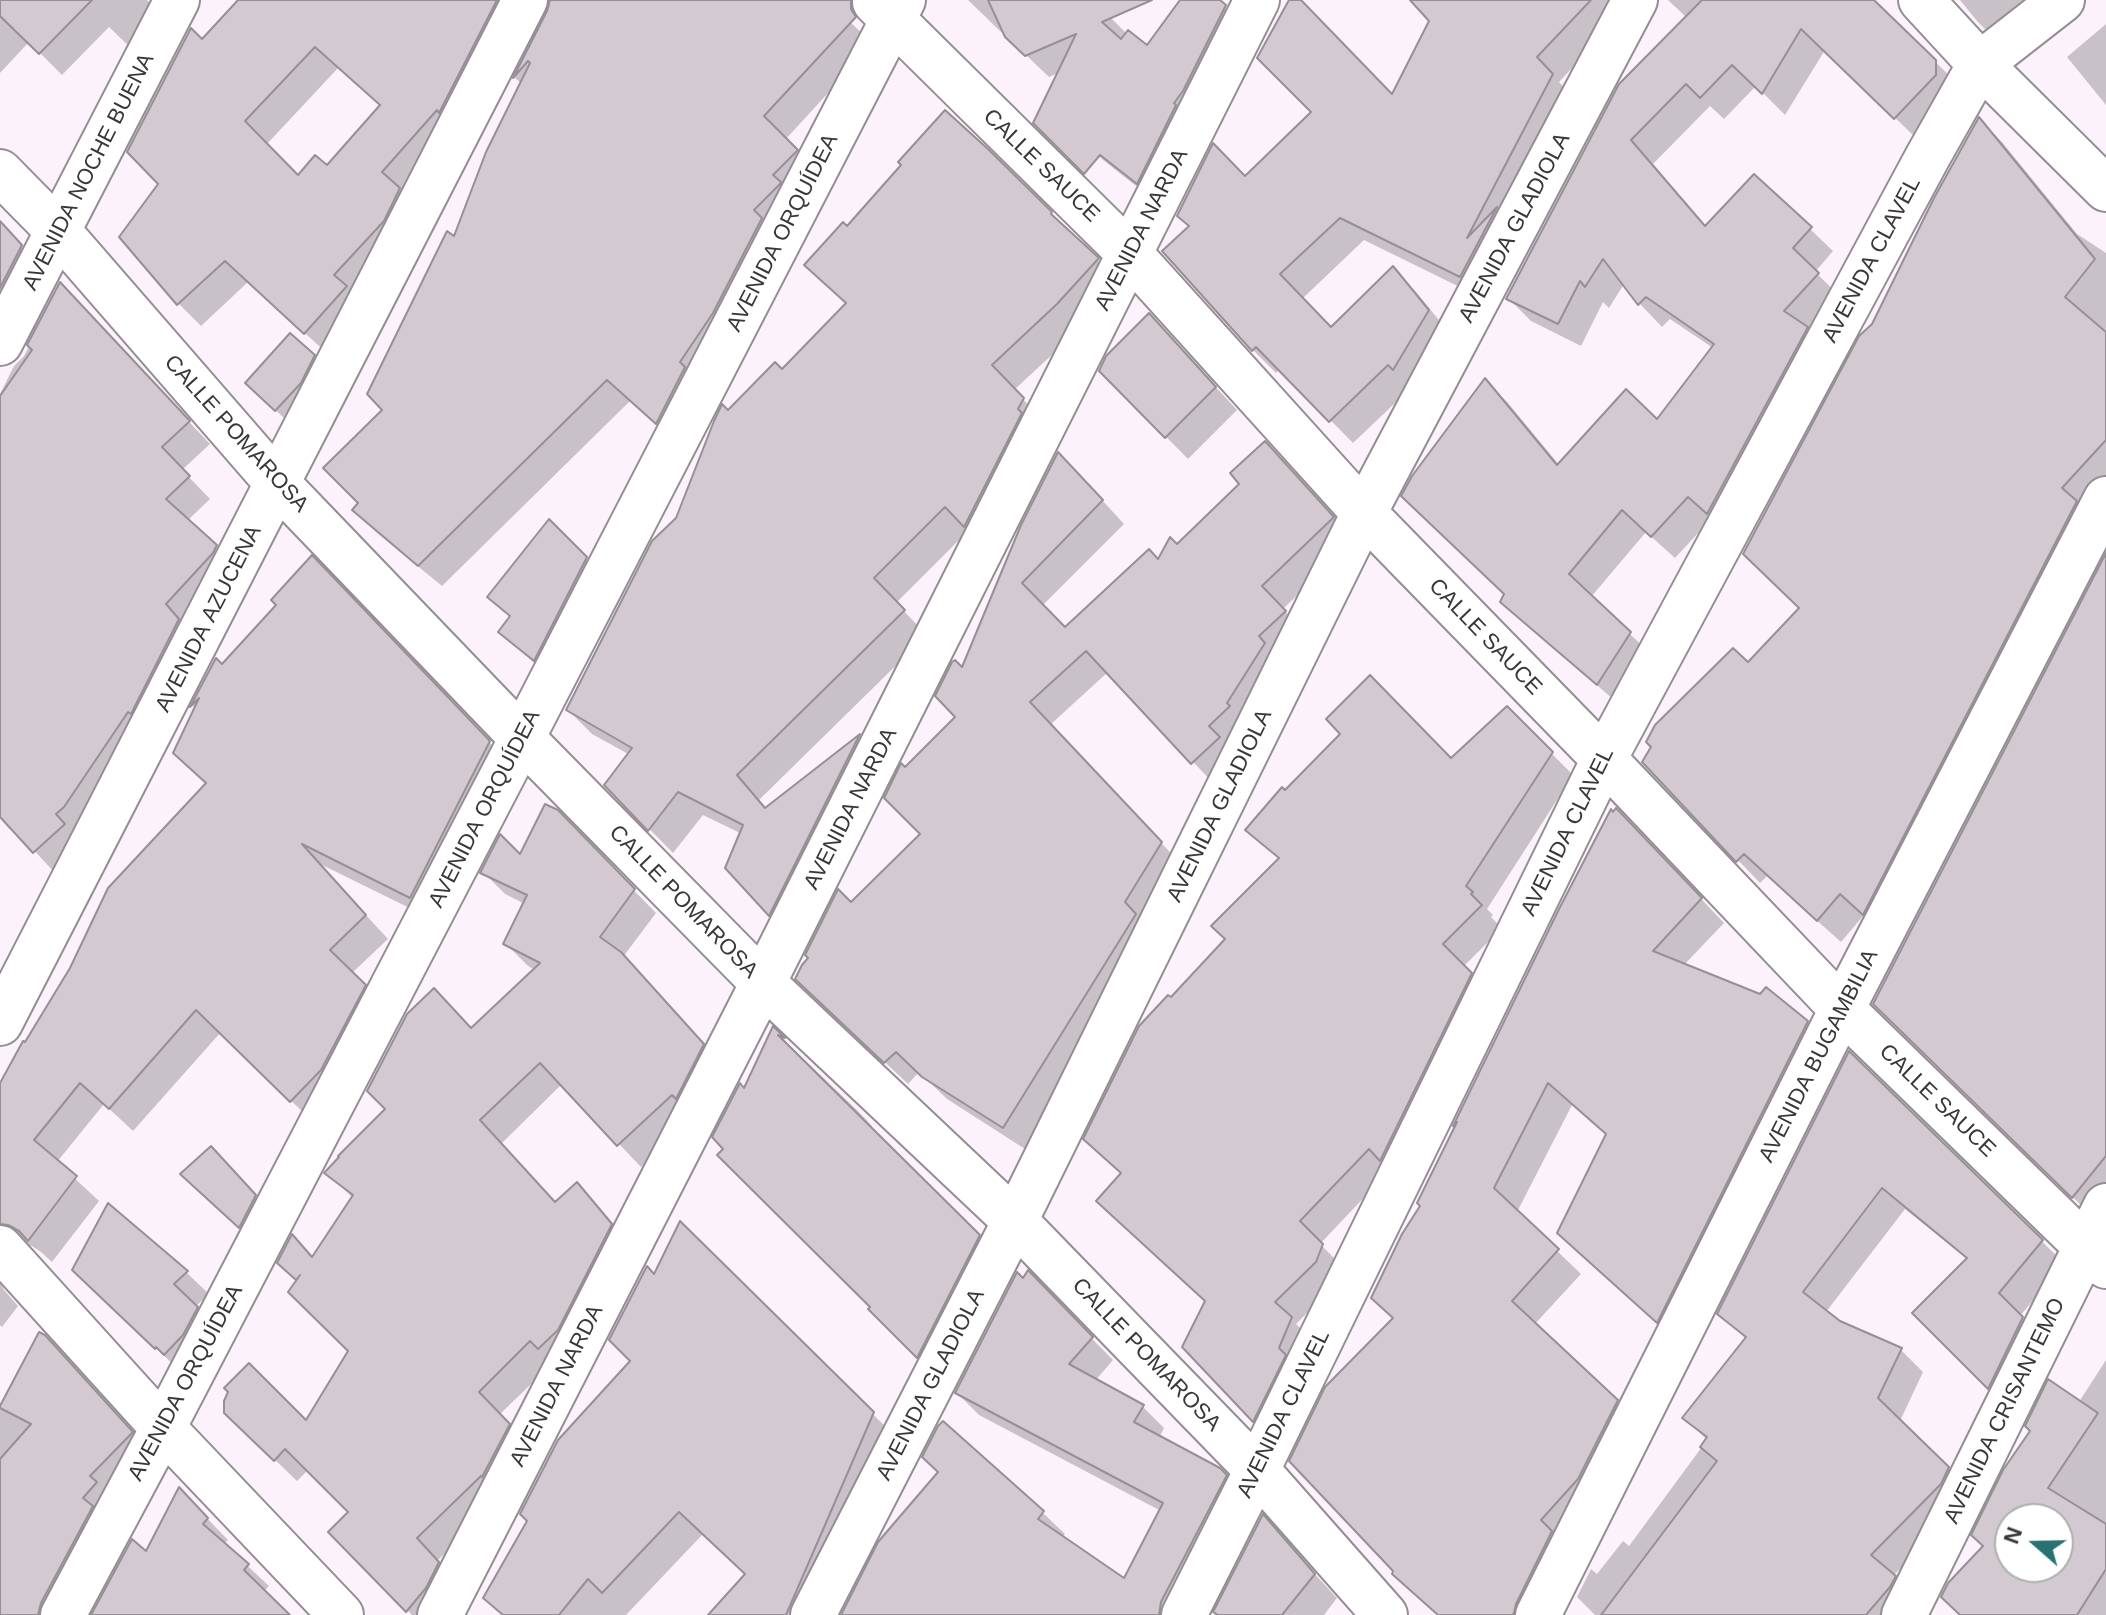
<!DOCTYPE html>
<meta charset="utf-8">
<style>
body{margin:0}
#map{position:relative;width:2106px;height:1615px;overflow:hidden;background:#fcf2fb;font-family:Arial,sans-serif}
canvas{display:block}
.north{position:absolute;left:1994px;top:1503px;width:80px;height:80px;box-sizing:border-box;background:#fff;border:2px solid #b0afb0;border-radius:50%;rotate:290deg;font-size:22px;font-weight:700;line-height:32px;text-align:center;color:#3a3639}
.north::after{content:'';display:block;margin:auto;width:28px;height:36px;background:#287273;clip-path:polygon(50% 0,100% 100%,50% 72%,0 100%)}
</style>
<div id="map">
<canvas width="2106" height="1615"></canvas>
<div class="north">N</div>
</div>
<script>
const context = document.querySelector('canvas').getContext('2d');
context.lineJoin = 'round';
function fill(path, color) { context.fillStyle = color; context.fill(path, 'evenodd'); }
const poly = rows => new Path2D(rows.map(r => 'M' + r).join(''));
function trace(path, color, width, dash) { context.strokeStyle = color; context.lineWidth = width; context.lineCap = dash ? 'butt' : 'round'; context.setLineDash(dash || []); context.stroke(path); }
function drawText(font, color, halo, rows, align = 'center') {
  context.font = font + ' Arial,sans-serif'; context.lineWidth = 8; context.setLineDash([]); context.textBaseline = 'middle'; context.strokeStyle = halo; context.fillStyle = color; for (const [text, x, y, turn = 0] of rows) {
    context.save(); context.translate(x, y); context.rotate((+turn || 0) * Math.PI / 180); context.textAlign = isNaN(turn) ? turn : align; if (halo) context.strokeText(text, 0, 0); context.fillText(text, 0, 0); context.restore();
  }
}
fill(poly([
 [0,0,147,0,164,17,133,50,109,27,62,75,29,42,0,73],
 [241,0,536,0,328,354,248,282,201,326,179,304,121,237,160,184,202,41],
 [339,67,382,106,327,168,298,177,266,145],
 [551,0,858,0,843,15,873,44,785,140,818,173,679,445,630,401,442,586,376,532,354,510,360,503,385,411,454,240,522,84,515,78,549,12],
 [968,0,1088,0,1112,19,1133,40,1049,77,1006,36,1004,29,1001,32],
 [1183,0,1216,0,1247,29,1159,204,1103,160,1081,138],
 [1445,0,1636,0,1559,82,1575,99,1484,299,1364,240,1302,299,1331,330,1393,269,1416,292,1451,335,1413,386,1353,443,1280,369,1276,373,1253,350,1246,179,1402,136],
 [1668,0,1872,0,1959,85,1918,140,1825,50,1785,115,1756,86,1724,119,1710,106,1653,164,1706,227,1810,229,1833,251,1815,272,1841,297,1809,331,1829,352,1712,518,1675,558,1646,532,1591,597,1653,656,1621,706,1526,624,1502,601,1506,595,1486,381,1508,403,1560,466,1657,422,1713,348,1670,319,1662,327,1640,304,1624,284,1609,308,1603,302,1581,346,1531,321,1508,298,1687,18],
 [1960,0,2051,0,1999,43,1977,21],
 [2106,24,2106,105,2067,57],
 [1980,120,2002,142,2077,234,2106,253,2106,511,1886,935,1864,915,1841,942,1767,876,1760,883,1644,762,1748,665,1801,609,1874,325],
 [0,223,43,269,0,352],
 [848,229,1074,237,1121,283,1081,328,1014,390,1046,423,969,530,896,603,927,635,759,800,767,809,860,736,883,759,793,937,727,868,742,834,703,815,673,853,606,785,630,755,592,734,568,710,678,519,728,413,782,372,848,304],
 [60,285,210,444,182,470,210,499,187,521,238,569,56,874,0,814,0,394,14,366,24,356],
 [1149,315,1237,410,1188,459,1101,371],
 [313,357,336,379,298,431,270,405],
 [1287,465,1354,540,1283,609,1306,634,1215,785,1108,672,1050,725,1183,866,1157,937,1025,1149,947,1099,919,1072,908,1084,820,1001,851,905,922,834,905,770,958,717,963,670,1080,476,1124,524,1042,606,1065,630,1159,562,1177,546],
 [549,522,608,581,556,681,523,653,501,631,512,618,490,597],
 [2106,558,2106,1206,2095,1219,1875,1004],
 [335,581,512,766,434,920,318,863,388,939,351,974,387,1009,314,1123,221,1032,133,1131,104,1104,57,1162,99,1201,52,1262,41,1252,32,1246,18,1246,0,1262,0,1087,26,1045,208,784,196,710,193,706,216,661,222,667],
 [1507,709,1573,775,1487,909,1493,915,1491,917,1502,928,1463,967,1492,996,1391,1169,1320,1244,1343,1267,1337,1283,1296,1324,1312,1340,1275,1441,1185,1347,1207,1302,1123,1174,1171,1000,1227,939,1280,860,1248,829,1285,792,1451,760],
 [557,812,656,913,623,957,725,1067,695,1116,641,1167,562,1084,501,1144,556,1204,577,1185,599,1207,633,1247,554,1362,499,1415,531,1447,504,1497,437,1561,460,1585,444,1615,412,1615,331,1532,350,1512,308,1470,297,1481,249,1435,307,1423,350,1351,298,1281,280,1263,313,1259,353,1198,327,1173,472,1030,535,970,528,966,506,944,525,904,505,894,483,872,521,857],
 [1639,833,1724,923,1684,965,1807,1022,1830,1045,1680,1344,1559,1233,1607,1135,1572,1105,1517,1212,1581,1274,1534,1325,1640,1425,1544,1615,1438,1615,1417,1596,1394,1319,1423,1206,1457,1127,1455,1126,1560,910],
 [773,1030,857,1110,872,1126,869,1128,1003,1262,942,1381,871,1309,873,1307,726,1149],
 [1850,1054,2064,1263,2020,1316,2044,1341,2011,1409,1915,1313,1968,1260,1905,1209,1826,1312,1839,1323,1901,1350,1923,1372,1900,1421,1970,1491,1963,1506,1893,1576,1917,1599,1907,1615,1595,1615,1577,1597,1591,1569,1597,1574,1623,1541,1629,1546,1707,1440,1685,1418,1747,1340,1720,1313],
 [233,1171,277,1219,262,1248,204,1196],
 [109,1206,187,1273,209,1294,195,1307,219,1331,178,1369,97,1292],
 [680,1224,896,1437,820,1615,710,1615,747,1575,703,1534,626,1615,502,1615,485,1598,632,1361,655,1276],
 [1028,1274,1113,1360,1095,1381,1142,1406,1164,1428,1159,1438,1219,1470,1247,1498,1189,1615,851,1615,940,1472,943,1424,1043,1513,1065,1534,1062,1538,1125,1580,1161,1511,979,1415,957,1393],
 [0,1282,4,1290,18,1306,2,1327,0,1325],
 [40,1335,66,1359,152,1454,66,1615,0,1615,0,1410],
 [2106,1360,2106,1615,1962,1615,1986,1546],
 [2010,1519,2058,1519,2058,1567,2010,1567],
 [200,1511,228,1540,224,1544,269,1586,263,1592,287,1615,94,1615,147,1554],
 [1263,1518,1337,1598,1324,1615,1214,1615]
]), '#0003');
const building = poly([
 [0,0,92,0,39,54,0,16,0,0],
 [238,0,497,0,439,113,437,110,382,172,400,188,384,221,334,275,347,286,304,334,225,261,177,305,119,237,158,184,127,152,191,28,202,39,238,0],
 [315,47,380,105,327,165,315,155,298,175,245,121,315,47],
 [550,0,851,0,851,9,856,17,764,116,798,150,773,175,781,182,780,184,754,210,762,218,713,313,680,362,685,367,656,424,607,380,418,566,352,510,358,503,323,468,382,410,367,394,447,231,454,236,486,152,530,63,528,61,513,78,547,11,550,0],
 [988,0,1152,0,1102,22,1121,39,1128,30,1147,45,1180,0,1220,0,1226,5,1183,91,1174,103,1176,105,1137,184,1100,155,1084,174,1033,123,1076,34,1025,56,1005,37,988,0],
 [1289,0,1301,0,1392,94,1429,21,1410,0,1591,0,1537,57,1553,74,1467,238,1497,207,1460,277,1340,218,1280,274,1331,327,1393,266,1429,310,1393,370,1388,365,1329,422,1256,347,1252,351,1162,251,1189,226,1177,216,1213,143,1245,176,1311,112,1257,58,1289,0],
 [1702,0,1874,0,1936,60,1936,75,1894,119,1801,29,1762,94,1732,65,1700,98,1686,84,1631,140,1705,226,1754,174,1812,227,1793,248,1819,273,1784,311,1808,327,1707,514,1688,497,1651,537,1622,510,1569,574,1631,632,1597,685,1500,602,1504,594,1401,496,1412,476,1485,378,1557,465,1626,389,1657,419,1714,344,1646,297,1638,305,1603,259,1585,287,1580,281,1558,324,1506,299,1619,84,1702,0],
 [945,110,988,149,1052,212,1051,214,1099,258,1057,304,992,365,1024,398,1018,409,1022,413,964,527,945,507,874,578,905,610,737,775,765,808,860,734,769,916,725,868,743,825,678,792,648,831,604,785,632,748,566,710,652,541,676,518,714,421,722,404,728,410,775,362,782,369,846,303,804,265,843,222,847,226,901,165,898,162,945,110],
 [1979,117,2095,259,2065,297,2106,332,2106,440,2062,488,2077,501,1863,915,1840,894,1817,921,1744,854,1736,862,1642,762,1651,747,1646,742,1655,725,1733,648,1748,662,1799,608,1743,554,1859,336,1872,324,1934,198,1979,117],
 [0,221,22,245,0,288,0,221],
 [60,282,190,421,162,447,190,476,166,499,217,545,213,553,166,604,179,619,131,714,128,712,64,807,56,814,65,824,33,853,0,817,0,396,32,350,27,345,60,282],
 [1149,313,1216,387,1165,438,1099,371,1106,356,1149,313],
 [290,333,315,355,301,383,275,411,245,383,290,333],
 [1265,441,1334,517,1262,586,1286,611,1259,636,1265,643,1227,703,1230,706,1209,726,1220,737,1191,764,1086,651,1030,702,1162,842,1125,902,1136,914,1003,1128,922,1077,896,1052,884,1063,795,979,802,965,808,958,805,955,838,889,851,902,920,834,884,798,901,763,905,767,955,717,935,696,952,662,955,660,962,667,1021,525,1058,452,1103,500,1022,583,1065,627,1149,549,1158,559,1170,537,1177,544,1239,484,1230,473,1265,441],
 [549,519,587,557,534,661,498,632,510,616,487,597,549,519],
 [2106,553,2106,1156,2072,1198,1873,1004,2106,553],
 [312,555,490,741,410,898,302,844,366,915,330,950,366,985,321,1070,290,1102,196,1010,109,1109,80,1083,34,1140,77,1176,28,1241,19,1231,8,1225,0,1224,0,1083,23,1041,25,1042,70,968,108,888,206,783,173,753,199,698,190,707,216,658,222,664,276,605,271,600,312,555],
 [1370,675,1451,758,1507,706,1553,752,1466,886,1473,892,1471,894,1482,905,1443,944,1472,973,1380,1161,1369,1149,1300,1221,1323,1244,1316,1262,1275,1302,1292,1317,1279,1348,1286,1355,1253,1422,1182,1347,1205,1301,1096,1201,1121,1173,1083,1139,1139,1026,1168,995,1171,997,1225,939,1211,926,1279,858,1245,830,1282,787,1285,790,1340,734,1326,719,1370,675],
 [545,804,558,810,635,889,600,937,621,952,704,1044,676,1099,672,1095,617,1146,540,1063,480,1120,555,1202,577,1182,612,1224,558,1330,538,1349,530,1341,479,1392,510,1424,482,1477,481,1476,417,1538,439,1562,426,1588,406,1612,328,1532,348,1512,285,1449,274,1461,224,1413,224,1401,228,1392,224,1388,249,1363,306,1420,348,1351,288,1292,300,1275,296,1280,277,1263,292,1234,312,1257,353,1195,324,1173,339,1157,338,1156,385,1109,367,1091,407,1014,434,988,471,1028,540,963,503,944,527,895,480,873,500,834,520,854,545,804],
 [1616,808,1702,898,1653,951,1760,994,1766,987,1808,1021,1657,1323,1557,1233,1606,1134,1548,1083,1494,1188,1559,1249,1512,1301,1618,1400,1578,1479,1541,1520,1552,1531,1516,1604,1514,1613,1512,1615,1438,1615,1392,1574,1393,1571,1289,1461,1325,1387,1393,1318,1371,1298,1402,1234,1420,1206,1417,1203,1457,1122,1453,1126,1559,909,1611,809,1613,812,1616,808],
 [773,1026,785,1038,778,1035,980,1235,917,1358,868,1309,870,1307,717,1155,723,1149,712,1137,740,1083,744,1088,773,1026],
 [1849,1051,2043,1240,1999,1293,2023,1317,1988,1389,1912,1313,1967,1258,1882,1188,1803,1292,1840,1321,1902,1348,1878,1398,1949,1467,1941,1484,1871,1555,1896,1576,1890,1587,1866,1615,1601,1615,1717,1461,1700,1447,1707,1437,1682,1418,1746,1337,1717,1314,1849,1051],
 [211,1146,256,1195,239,1228,180,1174,211,1146],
 [108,1203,188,1271,174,1284,198,1307,183,1335,164,1355,156,1347,155,1349,72,1270,108,1203],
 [680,1221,874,1412,786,1615,708,1615,745,1574,679,1512,602,1593,588,1579,559,1615,503,1615,483,1598,527,1521,520,1514,558,1440,630,1361,609,1340,647,1266,654,1274,680,1221],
 [1028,1270,1093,1337,1069,1364,1144,1405,1134,1422,1220,1468,1227,1475,1161,1602,1159,1615,841,1615,878,1542,938,1472,922,1457,938,1426,943,1421,1044,1511,1038,1519,1124,1578,1163,1503,955,1393,1017,1272,1023,1278,1028,1270],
 [39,1332,45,1335,133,1432,90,1476,97,1482,83,1498,93,1506,41,1603,38,1615,0,1615,0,1459,31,1424,0,1408,0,1406,39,1332],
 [2048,1379,2098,1413,2048,1488,2106,1524,2106,1569,2077,1615,1960,1615,1941,1597,1948,1583,1983,1546,1971,1535,2003,1470,2030,1431,2025,1426,2048,1379],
 [2010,1519,2058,1519,2058,1567,2010,1567,2010,1519],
 [179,1487,208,1518,203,1524,249,1564,244,1570,290,1615,91,1615,132,1539,146,1551,179,1487],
 [1263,1514,1315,1574,1282,1615,1218,1615,1213,1612,1263,1514]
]);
fill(building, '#d2c9d1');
trace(building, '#978e96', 2);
const street = poly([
 [875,2,1130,254,1364,513,1604,759,1842,1009,2106,1266],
 [0,172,59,232,278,484,522,738,763,983,1015,1221,1257,1470,1385,1615],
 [0,343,177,0],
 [0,1023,525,0],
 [0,1248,163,1428,341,1615],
 [63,1615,163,1428,522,738,903,0],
 [440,1615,763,983,1257,0],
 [813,1615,1015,1221,1364,513,1635,0],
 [1184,1615,1257,1470,1604,759,1927,158,1980,64,2062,0],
 [1538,1615,1842,1009,2106,499],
 [1904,1615,2106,1206]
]);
const secondary = poly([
 [1921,0,1980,64,2106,189]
]);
trace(street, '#958c94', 48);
trace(secondary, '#958c94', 48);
trace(street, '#fff', 44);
trace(secondary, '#fff', 44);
drawText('22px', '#3a3639', '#fff', [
 ["CALLE SAUCE",1041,166,44],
 ["AVENIDA NOCHE BUENA",89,172,-63],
 ["AVENIDA GLADIOLA",1515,228,-62],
 ["AVENIDA NARDA",1142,230,-63],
 ["AVENIDA ORQUÍDEA",783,233,-63],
 ["AVENIDA CLAVEL",1872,260,-62],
 ["CALLE POMAROSA",236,434,48],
 ["AVENIDA AZUCENA",209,619,-63],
 ["CALLE SAUCE",1485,637,46],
 ["AVENIDA GLADIOLA",1220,806,-64],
 ["AVENIDA ORQUÍDEA",485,809,-63],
 ["AVENIDA NARDA",851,809,-63],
 ["AVENIDA CLAVEL",1568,832,-64],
 ["CALLE POMAROSA",683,902,46],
 ["AVENIDA BUGAMBILIA",1819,1056,-63],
 ["CALLE SAUCE",1937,1101,44],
 ["CALLE POMAROSA",1146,1355,46],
 ["AVENIDA ORQUÍDEA",186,1383,-62],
 ["AVENIDA GLADIOLA",931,1385,-63],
 ["AVENIDA NARDA",557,1386,-63],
 ["AVENIDA CRISANTEMO",2005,1411,-64],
 ["AVENIDA CLAVEL",1284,1414,-64]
]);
</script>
